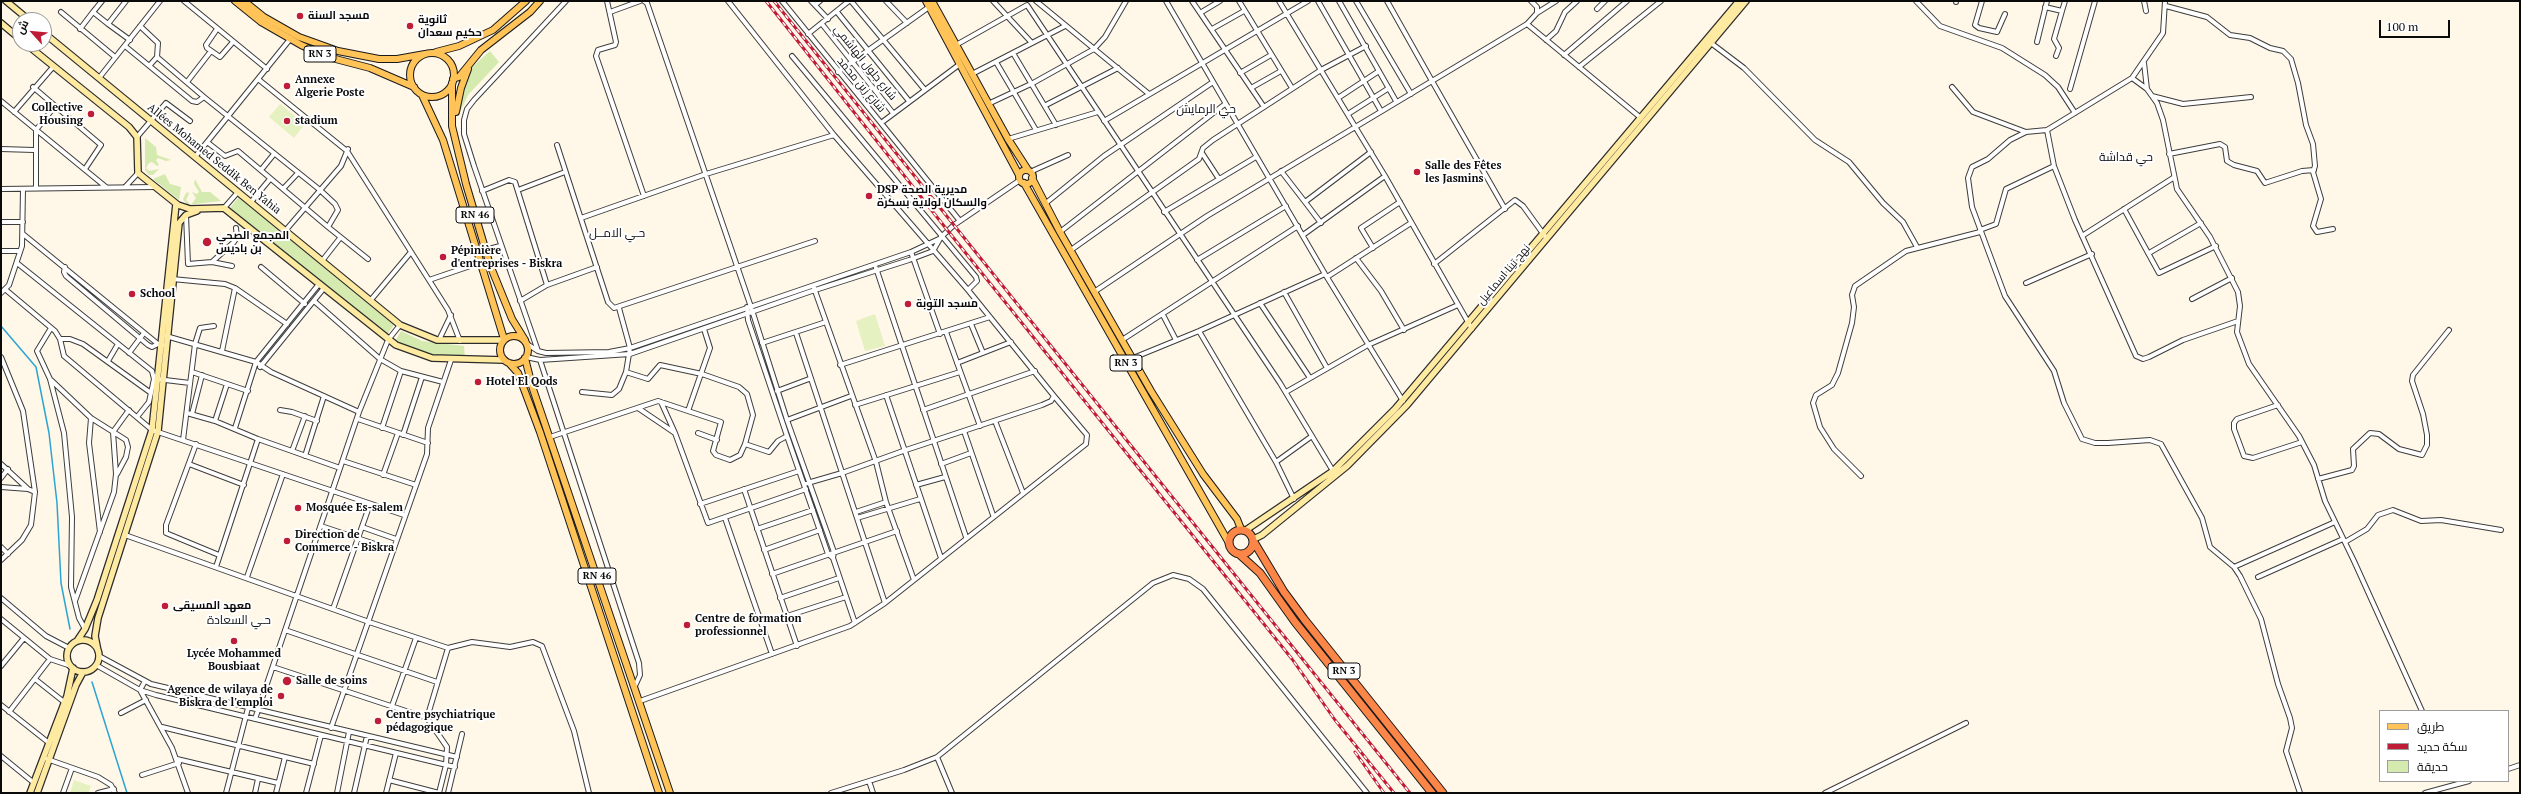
<!DOCTYPE html>
<meta charset="utf-8">
<style>
body{margin:0}
#map{position:relative;width:2521px;height:794px;overflow:hidden;background:#fff7e7;font-family:"PT Serif",Cairo,serif}
canvas{display:block}
.frame{position:absolute;inset:0;border:2px solid #0a0a0a;pointer-events:none}
.legend{position:absolute;left:2379px;top:710px;width:130px;height:72px;box-sizing:border-box;background:#fff;border:1px solid #9d9d9d;margin:0;padding:5px 7px;list-style:none;font-size:12px;color:#0a0a0a}
.legend li{display:flex;align-items:center;gap:8px;height:20px}
.legend b{width:20px;border:1px solid #9d9d9d}
.north{position:absolute;left:12px;top:12px;width:40px;height:40px;box-sizing:border-box;background:#fff;border:1px solid #9d9d9d;border-radius:50%;rotate:297deg;font-size:11px;font-weight:700;line-height:16px;text-align:center;color:#0a0a0a}
.north::after{content:'';display:block;margin:auto;width:14px;height:18px;background:#bf1d37;clip-path:polygon(50% 0,100% 100%,50% 72%,0 100%)}
.scale{position:absolute;left:2379px;top:20px;width:71px;height:18px;box-sizing:border-box;border:2px solid #0a0a0a;border-top:0;padding-left:5px;font-size:12px;line-height:14px;white-space:nowrap;color:#0a0a0a;-webkit-text-stroke:3px #fff;paint-order:stroke}
</style>
<div id="map">
<canvas width="2521" height="794"></canvas>
<div class="frame"></div>
<ul class="legend">
<li><b style="height:5px;background:#ffc357"></b>طريق</li>
<li><b style="height:5px;background:#bf1d37"></b>سكة حديد</li>
<li><b style="height:11px;background:#d5eaaf"></b>حديقة</li>
</ul>
<div class="north">ش</div>
<div class="scale">100 m</div>
</div>
<script>
const context = document.querySelector('canvas').getContext('2d');
context.lineJoin = 'round';
function fill(path, color) { context.fillStyle = color; context.fill(path, 'evenodd'); }
const poly = rows => new Path2D(rows.map(r => 'M' + r).join(''));
function trace(path, color, width, dash) { context.strokeStyle = color; context.lineWidth = width; context.lineCap = dash ? 'butt' : 'round'; context.setLineDash(dash || []); context.stroke(path); }
function drawText(font, color, halo, rows, align = 'center') {
  context.font = font + ' "PT Serif",Cairo,serif'; context.lineWidth = 4; context.setLineDash([]); context.textBaseline = 'middle'; context.strokeStyle = halo; context.fillStyle = color; for (const [text, x, y, turn = 0] of rows) {
    context.save(); context.translate(x, y); context.rotate((+turn || 0) * Math.PI / 180); context.textAlign = isNaN(turn) ? turn : align; if (halo) context.strokeText(text, 0, 0); context.fillText(text, 0, 0); context.restore();
  }
}
fill(poly([
 [490,51,499,62,468,95,460,112,458,111,466,78,471,68],
 [145,138,156,147,157,155,171,160,166,161,158,158,156,160,159,165,157,166,152,162,149,163,146,168,149,171,159,169,153,175,149,175,145,170],
 [165,174,170,184,181,187,179,200,153,179],
 [195,179,202,192,210,192,221,201,187,205,183,199,186,193,188,192,189,194,186,200,191,205,196,198,192,192,197,194,199,192,194,184],
 [239,197,394,325,386,336,230,208],
 [401,331,422,341,464,346,465,358,436,357,395,342]
]), '#d5eaaf');
fill(poly([
 [280,104,305,124,294,138,269,117],
 [875,314,885,346,865,351,856,321],
 [74,780,91,786,88,793,70,793]
]), '#e6f1c2');
trace(poly([
 [1,326,36,367,49,433,57,503,61,583,70,629],
 [92,682,127,793]
]), '#2ca4d3', 1.5);
const street = poly([
 [184,1,267,69],
 [607,1,616,42,615,45,598,50,596,56,644,196],
 [644,1,647,3,751,307,787,420,834,552,833,558,855,623],
 [728,1,834,135,968,290,1054,396,1051,401,1042,405,903,451,842,473,804,484],
 [782,1,881,123,960,64],
 [811,1,828,19],
 [851,1,925,90],
 [886,1,907,23],
 [993,1,1032,43],
 [1036,1,1149,94],
 [1166,1,1325,274,1403,401],
 [1192,1,1264,107],
 [1239,1,1292,88],
 [1279,1,1385,176,1472,329],
 [1318,1,1381,111],
 [1339,1,1396,101],
 [1356,1,1411,94],
 [1916,1,1940,26,2002,48,2045,75,2058,87,2075,113],
 [1982,1,1975,25,1979,28,1997,32,2005,14],
 [2144,1,2146,11],
 [2165,1,2163,33,2132,78,2047,130,2026,132,2010,140,1988,159,1972,167,1968,178,1972,207,2005,296,2054,371,2064,403,2082,439,2095,443,2108,443,2150,440,2161,444,2202,518,2210,547,2234,567,2240,576,2261,619,2278,684,2290,718,2292,728,2286,751,2300,793],
 [1956,2,1956,1],
 [815,5,820,1],
 [2166,6,2207,17,2230,35,2250,38,2270,48,2283,51,2291,59,2298,83,2306,125,2313,144,2315,166,2313,172,2321,199,2313,226,2317,232,2333,229],
 [2045,7,2062,11,2054,39,2059,48,2056,56],
 [1597,9,1605,1],
 [2062,11,2065,1],
 [61,12,115,57],
 [93,12,102,1],
 [610,12,640,1],
 [837,12,909,101],
 [1200,13,1220,1],
 [1537,13,1556,1],
 [108,24,130,40],
 [822,24,893,113],
 [1527,24,1641,118],
 [140,26,158,43,157,57],
 [80,29,93,12,108,24,126,1],
 [217,29,206,45,207,48,220,57,233,42],
 [1212,29,1244,11],
 [808,34,849,1],
 [1546,40,1556,31,1565,12,1577,1],
 [2037,42,2047,1],
 [1711,43,1744,68,1815,140,1849,162,1883,203,1903,222,1917,247],
 [956,45,1027,5,1280,383,1333,471],
 [125,46,192,101,197,102,204,97,320,190,335,204,338,210,328,227,368,259],
 [1013,53,1056,125],
 [1564,55,1627,1],
 [792,56,976,277,977,281,968,290],
 [996,62,1036,130],
 [2144,63,2147,89],
 [150,65,157,57,204,97],
 [1579,67,1661,1],
 [838,72,929,7],
 [1240,73,1271,55],
 [972,74,1065,26],
 [99,78,160,1],
 [2132,78,2147,89,2157,103,2163,120,2177,189,2210,237,2238,292,2240,306,2237,332,2249,364,2299,436,2314,465,2325,501,2354,561,2422,711],
 [258,79,347,151,448,310,460,341],
 [187,82,211,51],
 [33,87,101,145,85,169],
 [1952,87,1973,112,2026,132],
 [1251,88,1281,71],
 [2070,89,2095,1],
 [2152,96,2183,104,2251,97],
 [1338,98,1379,71],
 [1,101,106,187],
 [988,104,1033,83,1094,49,1105,37,1126,1],
 [1046,105,1118,68],
 [14,112,53,67],
 [1348,114,1389,88],
 [1104,121,1308,1],
 [881,123,960,221],
 [2047,130,2054,166,2075,220,2136,356,2143,359,2149,357,2183,340,2238,321],
 [137,137,166,103,190,121],
 [1008,139,1098,112],
 [207,142,225,156,238,151,328,227],
 [557,145,608,302,614,308,815,241],
 [1,149,34,150],
 [1202,153,1219,179],
 [2169,154,2220,144,2225,147,2227,161,2234,165,2257,171,2265,183,2302,171,2314,170],
 [195,157,291,38],
 [261,170,274,154],
 [1281,171,1305,202],
 [1030,172,1068,155],
 [126,186,138,173],
 [36,188,36,130,55,106],
 [1,189,155,187],
 [283,189,298,173],
 [518,190,565,172],
 [482,191,509,180,515,182,547,285],
 [251,202,270,179],
 [1046,203,1104,156,1213,82],
 [224,208,238,192],
 [1505,209,1432,81,1527,24,1537,13,1537,7,1531,1],
 [2124,209,2159,273,2216,246],
 [1164,212,1256,157],
 [186,215,188,264,212,262,234,242,237,237,236,228],
 [581,218,706,174,834,135],
 [1,222,23,222],
 [1321,223,1305,202,1371,152],
 [1980,230,1996,224,2006,189,2054,166],
 [285,231,341,166,348,149],
 [1060,232,1225,104],
 [23,234,158,344,163,345],
 [1303,235,1385,176],
 [2082,236,2173,178],
 [1373,248,1361,228,1400,202],
 [485,250,500,246],
 [1071,250,1199,159,1203,148,1213,140,1321,70,1366,46],
 [1,251,20,251],
 [911,252,940,334],
 [2149,253,2201,223],
 [1356,258,1381,291,1404,330],
 [1197,260,1286,206],
 [322,261,340,238],
 [212,262,232,266],
 [17,263,152,371,154,379,149,402,137,417],
 [1434,264,1515,200,1523,206,1547,239],
 [65,267,64,272,66,276,148,345,152,347,158,344],
 [261,267,305,304],
 [876,268,966,537],
 [1327,277,1411,223],
 [172,279,225,284,235,288,222,351],
 [429,280,482,262],
 [2026,283,2092,254],
 [235,288,287,324],
 [814,288,876,462,886,502,914,580],
 [6,290,55,331,60,339,64,356,152,430,404,515],
 [1094,292,1207,216,1432,81,1387,1],
 [1284,292,1327,368],
 [1,293,9,285,22,246,23,189],
 [2192,299,2232,278],
 [314,301,380,359,401,371,443,382],
 [370,301,411,252],
 [520,301,547,285,597,267],
 [1260,303,1310,378],
 [747,307,748,320,787,436,828,554,833,558],
 [619,308,630,348,626,372],
 [1163,315,1176,340],
 [971,324,983,353],
 [51,328,37,351,50,379,64,433,72,517,71,587,79,618,85,629],
 [1199,331,1276,462,1312,436],
 [946,332,980,426],
 [796,333,885,603],
 [166,336,256,362,271,372,359,412],
 [60,339,70,339,83,344,151,393],
 [439,340,451,315],
 [1122,340,1298,226],
 [762,343,826,322],
 [527,344,538,351,546,353,609,352,630,348,911,252,941,238],
 [538,351,474,166,464,134,464,120,467,109,474,100,566,1],
 [129,353,144,333],
 [1,357,23,411,35,492,31,525,22,540,1,560],
 [526,357,540,360,630,354,809,292,909,260,933,251,941,237,954,225,1020,180],
 [1133,358,1199,331,1325,274],
 [540,360,639,663,640,675,635,686],
 [108,361,118,344],
 [957,363,1011,342],
 [840,365,990,317],
 [260,367,324,288],
 [192,372,248,391],
 [157,379,190,383],
 [51,380,91,418,126,440,128,447,126,457,117,474],
 [777,391,809,379],
 [582,392,612,395,619,389,626,372,648,379,660,365,702,374,739,387,747,394,753,415,745,444],
 [1286,392,1368,345,1458,305],
 [886,395,941,558],
 [661,402,675,433],
 [855,405,960,372],
 [2278,405,2237,419,2234,423,2234,429,2244,456,2253,458,2302,442],
 [638,408,675,433,708,523,806,489],
 [280,410,292,412,317,421],
 [923,410,1035,371],
 [688,411,710,348,704,329],
 [187,413,215,421,258,439,340,468],
 [192,414,202,375],
 [91,418,89,443,100,532],
 [358,419,428,443],
 [787,420,851,396],
 [215,421,227,384],
 [995,421,1023,493],
 [235,428,256,362,319,284],
 [382,428,401,371],
 [964,431,993,515],
 [698,433,717,440],
 [403,435,422,377],
 [550,437,658,401,721,422,713,451,716,455,730,460,740,455,745,444,769,452,778,441,787,436],
 [183,440,195,344,200,328,214,326],
 [196,444,166,525,166,533,219,555],
 [292,451,305,416],
 [305,456,324,396],
 [343,461,416,485],
 [1276,462,1294,499],
 [1,464,28,489,35,492],
 [189,464,244,485],
 [941,464,971,453],
 [383,475,398,433],
 [1861,476,1834,449,1820,427,1813,403,1816,395,1832,385,1838,373,1852,323,1854,307,1852,295,1855,286,1906,251,1980,232],
 [1,478,8,469],
 [2318,479,2352,470,2354,466,2353,449,2370,433,2379,434,2399,449,2422,455,2427,445,2427,435,2423,414,2412,381,2413,375,2449,330],
 [916,485,945,477],
 [1,487,28,489],
 [744,489,797,646],
 [700,504,799,471],
 [856,512,886,502],
 [725,518,772,654],
 [857,518,920,499],
 [321,526,393,550],
 [362,527,396,539],
 [757,529,813,510],
 [125,535,369,622,448,648,427,718,447,747,446,765,439,793],
 [2345,542,2367,529,2378,515,2393,510,2421,521,2441,520,2501,530],
 [1,547,8,554],
 [764,550,820,530],
 [216,567,258,439],
 [2234,567,2335,522],
 [772,574,897,531],
 [247,577,283,474],
 [2258,577,2343,539],
 [1,598,46,636,69,648],
 [780,598,839,578],
 [75,601,114,492,116,474,113,432,129,410],
 [333,609,370,504],
 [787,616,846,597],
 [1,619,50,659,71,666],
 [285,630,437,682],
 [448,648,472,642,510,647,533,642,542,646,574,731,589,793],
 [99,656,151,684,457,757],
 [96,665,140,690,156,695,455,767],
 [1,666,24,638],
 [273,667,427,718],
 [35,679,64,702],
 [145,681,140,690,172,748,188,793],
 [640,701,850,626,885,603,1086,444,1087,435,1054,396],
 [1,705,49,743],
 [392,706,416,638],
 [9,712,50,659],
 [121,713,146,700],
 [255,719,359,412,388,340,400,325],
 [162,727,314,764],
 [331,728,427,454,428,428,451,360],
 [1,756,34,783],
 [937,757,952,793],
 [47,759,98,777,111,785,115,793],
 [177,759,278,783],
 [2508,769,2520,765],
 [142,775,179,763],
 [389,780,439,793],
 [869,781,873,793],
 [63,793,72,768],
 [98,793,114,789],
 [226,793,248,708],
 [255,793,258,779],
 [276,793,285,757],
 [306,793,321,735],
 [337,793,349,732],
 [354,793,367,736],
 [386,793,396,753],
 [448,793,462,734],
 [831,793,904,770,937,757,1153,583,1173,575,1189,579,1203,589,1367,793],
 [1825,793,1966,723],
 [2425,793,2469,781]
]);
const secondary = poly([
 [6,1,29,20],
 [1,23,20,39],
 [44,33,400,325,437,340,503,340],
 [26,44,129,127,137,137,138,173,178,205,190,209,224,208,396,345,432,358,504,360],
 [1246,530,1333,471,1395,409,1739,1],
 [1254,539,1262,535,1347,466,1407,405,1746,1],
 '67 656a16 16 0 1 1 32 0a16 16 0 1 1-32 0Z',
 [77,641,85,629,97,600,152,430,176,204],
 [98,651,95,636,98,618,158,431,179,223,186,215,197,211],
 [30,793,67,696,73,668],
 [37,793,76,685,83,672]
]);
const primary = poly([
 [235,1,261,22,301,45,328,57,370,68,414,87],
 [244,1,264,17,299,37,338,51,379,59,397,59,425,54],
 [926,1,1019,175],
 [932,1,1008,139,1028,170],
 [436,52,459,46,493,30,526,1],
 '410 75a22 22 0 1 1 44 0a22 22 0 1 1-44 0Z',
 [453,79,459,77,481,50,530,12,540,1],
 [452,83,452,126,466,184,490,265,512,319,525,340],
 [422,95,443,140,504,339],
 [456,112,461,88,468,69],
 '1019 177a7 7 0 1 1 14 0a7 7 0 1 1-14 0Z',
 [1032,178,1060,232,1151,391,1203,474,1237,519,1241,529],
 [1024,183,1229,543],
 '500 350a14 14 0 1 1 28 0a14 14 0 1 1-28 0Z',
 [525,358,532,386,670,793],
 [509,363,518,373,540,432,659,793]
]);
const highway = poly([
 '1229 542a12 12 0 1 1 24 0a12 12 0 1 1-24 0Z',
 [1254,542,1284,592,1304,619,1443,793],
 [1239,554,1260,573,1295,622,1432,793]
]);
trace(street, '#3d3d3d', 6);
trace(secondary, '#2c2c2c', 8);
trace(primary, '#1b1b1b', 8);
trace(highway, '#1b1b1b', 9);
trace(street, '#fff', 4);
trace(secondary, '#ffeaa2', 5.5);
trace(primary, '#ffc357', 6);
trace(highway, '#fc8548', 7);
const rail = poly([
 [766,1,948,231,1292,659,1335,720,1394,793],
 [774,1,1410,793],
 [1355,752,1384,793]
]);
trace(rail, '#bf1d37', 3);
trace(rail, '#fff', 1.5, [4.5]);
for (const [x, y, r, color] of [
 [300,16,4,"#bf1d37"],
 [410,26,4,"#bf1d37"],
 [287,86,4,"#bf1d37"],
 [91,114,4,"#bf1d37"],
 [287,121,4,"#bf1d37"],
 [1417,172,4,"#bf1d37"],
 [869,196,4,"#bf1d37"],
 [207,242,5,"#bf1d37"],
 [443,257,4,"#bf1d37"],
 [132,294,4,"#bf1d37"],
 [908,304,4,"#bf1d37"],
 [478,382,4,"#bf1d37"],
 [298,508,4,"#bf1d37"],
 [287,541,4,"#bf1d37"],
 [165,606,4,"#bf1d37"],
 [687,625,4,"#bf1d37"],
 [234,641,4,"#bf1d37"],
 [287,681,5,"#bf1d37"],
 [281,696,4,"#bf1d37"],
 [378,721,4,"#bf1d37"]
]) { const dot = new Path2D(); dot.arc(x, y, r, 0, 2 * Math.PI); context.fillStyle = color; context.fill(dot); trace(dot, '#fff', 1.5); }
for (const [x, y, w] of [
 [320,54,32],
 [475,215,38],
 [1126,363,32],
 [597,576,38],
 [1344,671,32]
]) { const box = new Path2D(); box.roundRect(x - w / 2, y - 8, w, 16, 3); context.fillStyle = '#fff'; context.fill(box); trace(box, '#0a0a0a', 1); }
drawText('bold 10px', '#0a0a0a', null, [
 ["RN 3",320,54],
 ["RN 46",475,215],
 ["RN 3",1126,363],
 ["RN 46",597,576],
 ["RN 3",1344,671]
]);
drawText('bold 11px', '#0a0a0a', '#fff', [
 ["مسجد السنة",308,16],
 ["ثانوية",418,20],
 ["حكيم سعدان",418,33],
 ["Annexe",295,80],
 ["Algerie Poste",295,93],
 ["Collective",83,108,"right"],
 ["Housing",83,121,"right"],
 ["stadium",295,121],
 ["Salle des Fêtes",1425,166],
 ["les Jasmins",1425,179],
 ["DSP مديرية الصحة",877,190],
 ["والسكان لولاية بسكرة",877,203],
 ["المجمع الصحي",216,236],
 ["بن باديس",216,249],
 ["Pépinière",451,251],
 ["d'entreprises - Biskra",451,264],
 ["School",140,294],
 ["مسجد التوبة",916,304],
 ["Hotel El Qods",486,382],
 ["Mosquée Es-salem",306,508],
 ["Direction de",295,535],
 ["Commerce - Biskra",295,548],
 ["معهد المسيقى",173,606],
 ["Centre de formation",695,619],
 ["professionnel",695,632],
 ["Lycée Mohammed",234,654,"center"],
 ["Bousbiaat",234,667,"center"],
 ["Salle de soins",296,681],
 ["Agence de wilaya de",273,690,"right"],
 ["Biskra de l'emploi",273,703,"right"],
 ["Centre psychiatrique",386,715],
 ["pédagogique",386,728]
], 'left');
drawText('11px', '#0a0a0a', '#fff', [
 ["شارع جلول الهاشمي",865,63,51],
 ["شارع زين محمد",861,85,50],
 ["Allées Mohamed Seddik Ben Yahia",214,159,39],
 ["نهج تينا اسماعيل",1504,275,-50]
]);
drawText('12px', '#0a0a0a', '#fff', [
 ["حي الرمايش",1206,110],
 ["حي قداشة",2126,158],
 ["حـي الامــل",617,234],
 ["حـي السعادة",239,621]
]);
</script>
